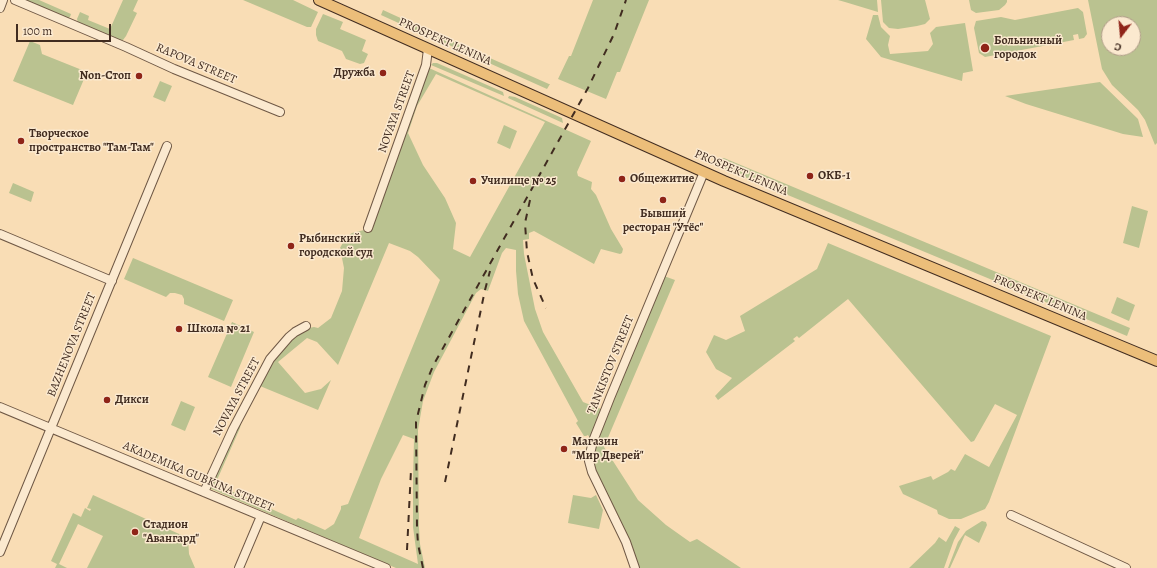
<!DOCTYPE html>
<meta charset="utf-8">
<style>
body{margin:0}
#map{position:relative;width:1157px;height:568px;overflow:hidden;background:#f9ddb5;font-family:Alegreya,serif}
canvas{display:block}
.north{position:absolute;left:1101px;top:16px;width:40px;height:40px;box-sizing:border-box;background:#fbe9cf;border:1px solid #b19d89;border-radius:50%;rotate:196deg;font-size:11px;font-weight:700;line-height:16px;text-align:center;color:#412c20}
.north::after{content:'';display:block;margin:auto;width:14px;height:18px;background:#8f2418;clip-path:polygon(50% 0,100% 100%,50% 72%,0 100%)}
.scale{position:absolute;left:16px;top:24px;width:95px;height:18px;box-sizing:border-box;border:2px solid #412c20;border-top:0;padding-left:5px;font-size:12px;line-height:14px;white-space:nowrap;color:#412c20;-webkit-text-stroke:3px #fbe9cf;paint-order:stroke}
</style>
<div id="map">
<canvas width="1157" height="568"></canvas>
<div class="north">С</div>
<div class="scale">100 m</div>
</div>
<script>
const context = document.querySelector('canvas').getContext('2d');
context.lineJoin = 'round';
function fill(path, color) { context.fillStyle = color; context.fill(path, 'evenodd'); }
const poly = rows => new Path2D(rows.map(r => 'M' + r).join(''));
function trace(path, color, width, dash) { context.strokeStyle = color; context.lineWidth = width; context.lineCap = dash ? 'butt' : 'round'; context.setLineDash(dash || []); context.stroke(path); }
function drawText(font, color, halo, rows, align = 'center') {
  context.font = font + ' Alegreya,serif'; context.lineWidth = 3; context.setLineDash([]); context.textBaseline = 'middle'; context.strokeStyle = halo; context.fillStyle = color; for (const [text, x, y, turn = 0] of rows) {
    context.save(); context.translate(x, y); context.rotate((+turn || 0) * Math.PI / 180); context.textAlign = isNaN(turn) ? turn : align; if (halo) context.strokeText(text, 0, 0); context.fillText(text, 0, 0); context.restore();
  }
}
fill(poly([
 [21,0,39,0,71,14,70,17,67,19],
 [123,0,138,0,133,11,137,13,126,36,123,40,121,41,78,23,77,19,80,12,89,16,88,20,110,29],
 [243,0,293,0,318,12,311,27,307,27],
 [593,0,649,0,620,72,617,72,606,99,558,79,569,56,571,56],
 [838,0,877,0,878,12,845,2],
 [881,0,925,0,930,19,925,24,917,26,898,29,889,28,883,22],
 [969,0,1007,0,1007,2,1005,5,999,10,976,13,971,10],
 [1088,0,1157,0,1157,143,1155,145,1145,120,1138,110,1112,85,1102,69],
 [1109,24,1133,24,1133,48,1109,48],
 [1078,8,1083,12,1087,34,1084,38,1079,39,1078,34,1073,35,1074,40,985,57,979,53,974,28,976,21,1001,17,1015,20],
 [383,10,429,31,427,36,381,15],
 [323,14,343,22,340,29,366,40,362,51,368,54,364,63,360,64,346,59,342,51,318,41,316,35,316,29],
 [873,15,878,15,881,27,890,36,888,45,890,54,928,51,933,44,930,33,936,27,965,23,973,71,963,73,962,81,881,57,866,39],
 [433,33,549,84,550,84,547,89,431,37],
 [30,41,40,45,42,54,87,72,73,105,13,81],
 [433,63,437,63,503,92,504,96,431,65],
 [429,68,591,141,577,172,578,176,592,182,591,189,596,195,611,229,623,249,622,253,620,254,601,249,594,264,534,231,529,233,529,239,523,240,524,254,535,309,543,332,583,402,601,409,590,438,588,435,586,436,584,436,576,423,578,421,524,321,518,294,516,271,516,250,506,248,502,253,488,291,481,289,476,293,434,372,423,401,418,430,419,528,420,544,425,568,396,568,209,488,225,451,273,360,290,339,309,328,314,327,318,328,331,318,342,291,344,268,340,248,346,237,352,233,364,230,370,231],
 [436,74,545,122,470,257,453,249,456,223,445,198,423,165,408,133,417,106],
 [389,243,410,251,418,257,440,280,348,504,341,506,341,509,334,524,325,530,298,518,296,520,218,485,217,480,240,428,241,423,260,386,318,410,331,380,321,389,305,393,278,362,307,338,317,342,338,365],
 [403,435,414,439,413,480,413,527,418,564,359,538,381,479],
 [160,81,172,86,165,102,153,97],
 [1100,82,1138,119,1143,137,1123,134,1026,104,1005,96],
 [509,96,515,97,562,118,563,123,508,98],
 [504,125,517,131,510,149,497,143],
 [724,158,1130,328,1127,336,718,166,721,159],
 [13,183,34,192,31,202,9,193],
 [1132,206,1148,211,1139,248,1123,243],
 [828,243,1051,336,989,502,985,509,961,519,949,519,938,514,937,510,903,494,899,486,931,476,933,480,948,472,951,469,955,471,965,454,989,467,1017,415,995,404,974,441,971,442,848,299,799,338,797,336,793,339,795,341,718,400,715,396,732,378,716,369,706,352,714,335,726,340,745,331,740,316,817,269],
 [133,258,233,300,224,321,184,304,184,299,182,295,175,293,170,293,166,297,124,279],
 [664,276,675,280,604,447,638,500,666,525,690,542,697,539,741,568,639,568,631,544,599,481,593,461,594,449,599,437],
 [1117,297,1135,305,1129,321,1111,313],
 [232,322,254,332,231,387,208,377],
 [181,401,195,407,185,431,171,425],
 [93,495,188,538,189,554,195,568,87,568,103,536,78,524,59,564,67,568,55,568,57,564,51,561,73,513,81,517,85,508,90,511,91,509,87,508],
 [573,495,591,498,596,495,603,510,599,529,568,523],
 [982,521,986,522,987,525,979,543,965,535,950,568,948,568,958,542,966,531],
 [955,526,960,529,954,540,944,568,909,568,935,543,939,537,946,542]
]), '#bac290');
const minor = poly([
 [15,0,126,47,174,69,280,112],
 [0,8,3,0],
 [368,228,426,65,428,49],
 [0,234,112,281],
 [0,407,386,568],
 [204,492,233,429,270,359,289,337,295,332,306,326],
 [1011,515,1126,568],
 [0,552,167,146],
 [239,568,261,516],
 [635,568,626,542,592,472,589,461,590,454,593,441,610,398,704,172]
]);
const major = poly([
 [319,0,724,181,1157,361]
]);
trace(minor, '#6f5845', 10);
trace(major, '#412c20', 12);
trace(minor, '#fbe9cf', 8);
trace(major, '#ecbe7a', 10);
trace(poly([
 [530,200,525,223,527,252,533,279,546,308],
 [445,482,485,290,490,271],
 [407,550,411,470],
 [423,568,418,544,417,528,416,422,425,385,433,366,588,88,614,34,626,0]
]), '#412c20', 2, [7, 7]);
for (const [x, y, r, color] of [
 [985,48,5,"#8f2418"],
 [383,73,4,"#8f2418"],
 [139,76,4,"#8f2418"],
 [21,141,4,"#8f2418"],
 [810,176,4,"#8f2418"],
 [622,179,4,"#8f2418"],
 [473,181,4,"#8f2418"],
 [663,200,4,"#8f2418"],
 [291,246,4,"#8f2418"],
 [179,329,4,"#8f2418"],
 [107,400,4,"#8f2418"],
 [564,449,4,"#8f2418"],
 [135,532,4,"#8f2418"]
]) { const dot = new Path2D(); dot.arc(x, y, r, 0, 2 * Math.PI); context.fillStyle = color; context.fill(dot); trace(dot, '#fbe9cf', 1.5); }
drawText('bold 12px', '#412c20', '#fbe9cf', [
 ["Больничный",994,41],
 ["городок",994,55],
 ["Дружба",375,73,"right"],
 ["Non-Стоп",131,76,"right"],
 ["Творческое",29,134],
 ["пространство \"Там-Там\"",29,148],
 ["ОКБ-1",818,176],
 ["Общежитие",630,179],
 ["Училище № 25",481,181],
 ["Бывший",663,214,"center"],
 ["ресторан \"Утёс\"",663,228,"center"],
 ["Рыбинский",299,239],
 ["городской суд",299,253],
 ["Школа № 21",187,329],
 ["Дикси",115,400],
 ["Магазин",572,442],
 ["\"Мир Дверей\"",572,456],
 ["Стадион",143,525],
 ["\"Авангард\"",143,539]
], 'left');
drawText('12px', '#412c20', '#fbe9cf', [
 ["PROSPEKT LENINA",445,42,24],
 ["RAPOVA STREET",196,64,23],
 ["NOVAYA STREET",397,112,-70],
 ["PROSPEKT LENINA",741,173,23],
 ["PROSPEKT LENINA",1040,298,23],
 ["BAZHENOVA STREET",72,345,-68],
 ["TANKISTOV STREET",611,365,-68],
 ["NOVAYA STREET",237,397,-62],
 ["AKADEMIKA GUBKINA STREET",198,477,23]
]);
</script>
